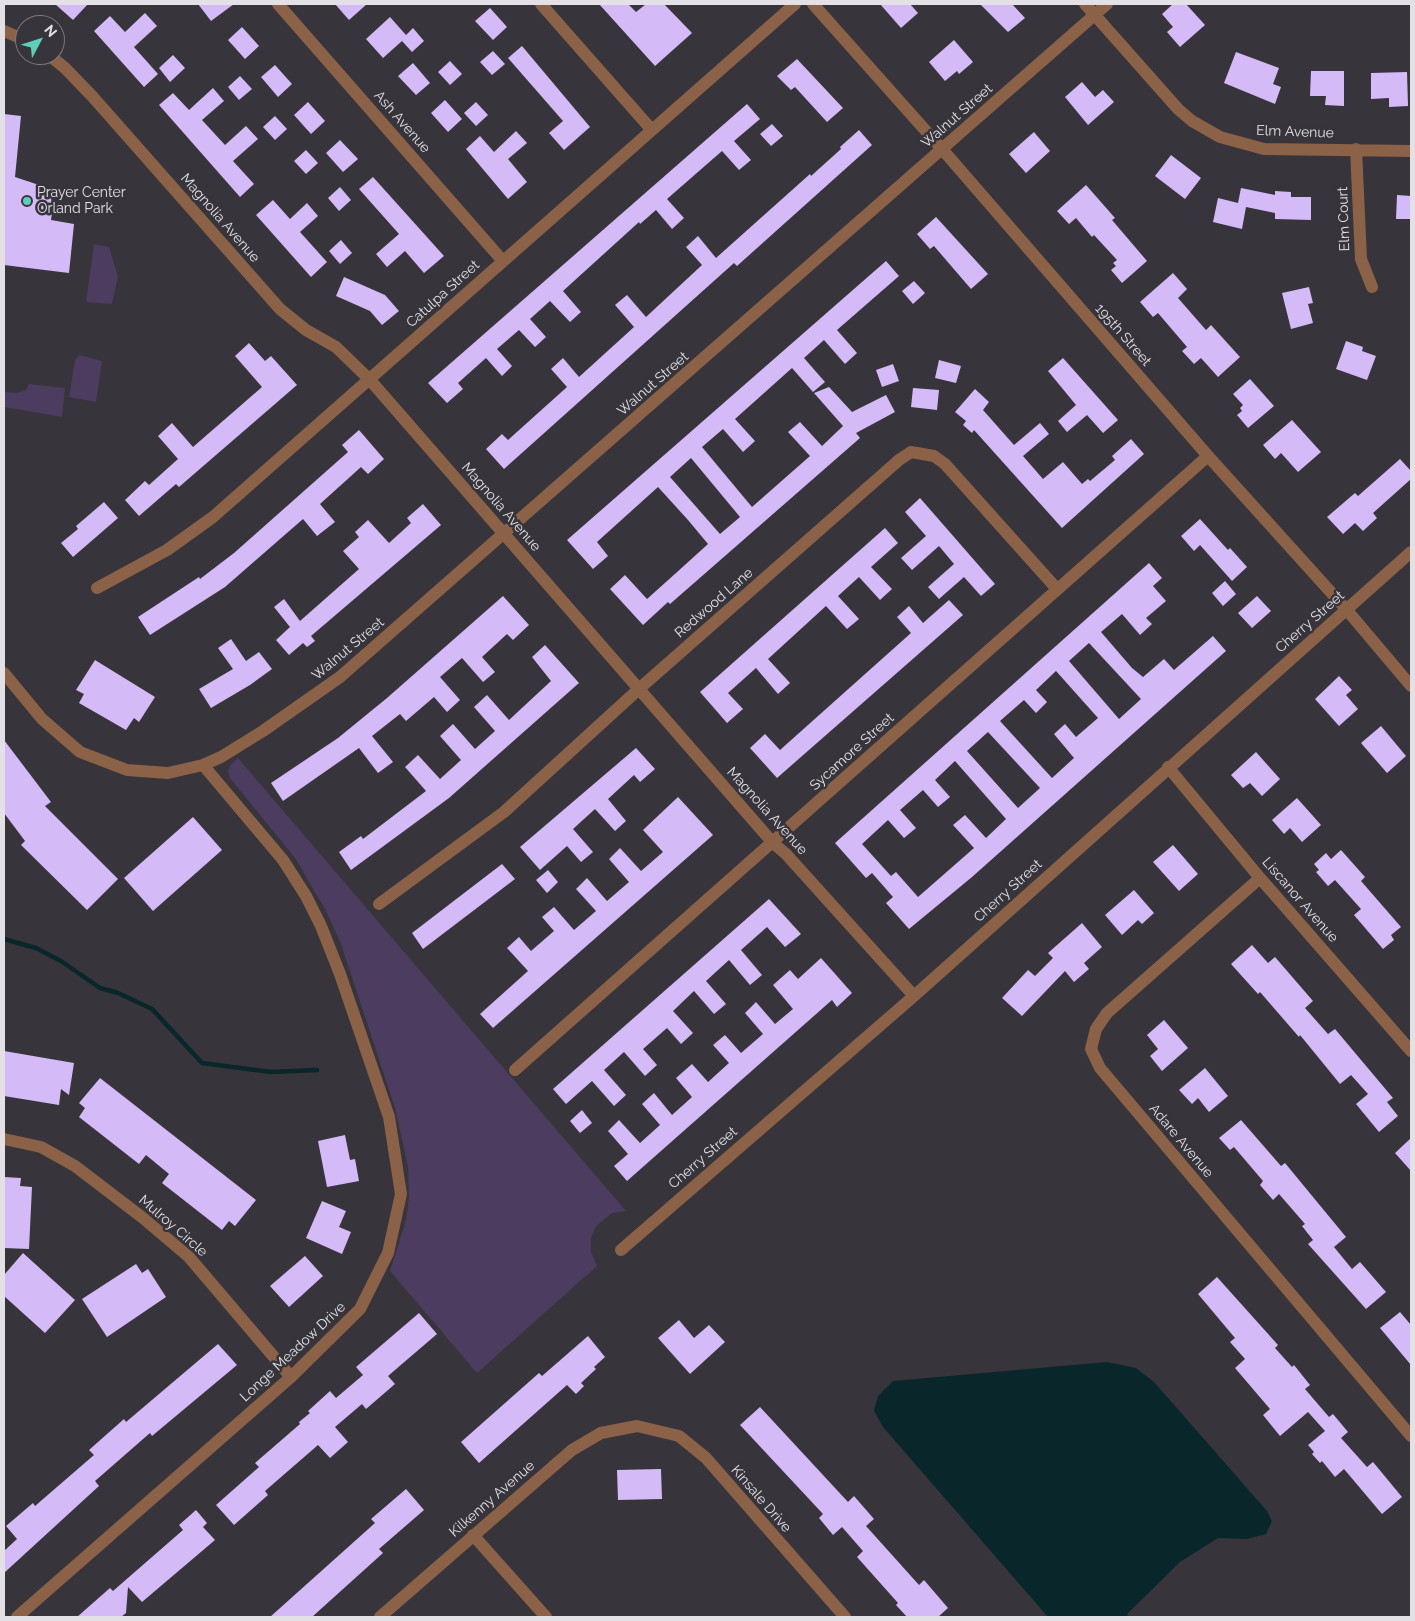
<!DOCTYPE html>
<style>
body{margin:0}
#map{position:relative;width:1415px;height:1621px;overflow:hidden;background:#37343b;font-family:Raleway,sans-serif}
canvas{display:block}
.frame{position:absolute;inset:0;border:5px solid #e3e1e6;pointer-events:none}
.north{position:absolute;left:15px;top:15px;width:50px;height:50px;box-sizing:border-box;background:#37343b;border:1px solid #7c797f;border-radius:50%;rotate:50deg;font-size:14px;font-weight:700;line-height:20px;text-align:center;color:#e3e1e6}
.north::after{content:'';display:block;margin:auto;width:18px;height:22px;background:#5dceb9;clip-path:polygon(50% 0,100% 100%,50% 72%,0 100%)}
</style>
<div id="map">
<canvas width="1415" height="1621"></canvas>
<div class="frame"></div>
<div class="north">N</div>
</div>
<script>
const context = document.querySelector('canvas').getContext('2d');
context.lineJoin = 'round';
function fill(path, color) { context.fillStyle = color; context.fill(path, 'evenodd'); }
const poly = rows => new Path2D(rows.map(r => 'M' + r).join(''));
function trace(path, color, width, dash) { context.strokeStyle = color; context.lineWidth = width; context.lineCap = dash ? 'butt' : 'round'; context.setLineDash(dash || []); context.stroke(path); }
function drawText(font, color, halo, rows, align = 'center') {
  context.font = font + ' Raleway,sans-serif'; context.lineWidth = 5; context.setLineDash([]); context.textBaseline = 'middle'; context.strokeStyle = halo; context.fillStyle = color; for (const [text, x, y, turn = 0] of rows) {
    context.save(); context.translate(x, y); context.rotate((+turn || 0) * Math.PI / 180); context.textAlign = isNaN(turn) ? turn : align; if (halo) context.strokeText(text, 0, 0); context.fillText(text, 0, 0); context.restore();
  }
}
fill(poly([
 [94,244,109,247,118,276,112,304,86,302],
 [79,355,102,361,96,402,69,397,75,360],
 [29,384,65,388,62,417,4,407,4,392,16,393,26,390],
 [238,758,626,1211,612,1213,596,1226,591,1238,591,1252,597,1266,477,1373,390,1271,406,1220,409,1196,408,1167,395,1108,341,944,326,911,295,858,230,778,228,771,231,764]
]), '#4c3c60');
fill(poly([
 [1107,1362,1136,1368,1154,1382,1267,1511,1272,1521,1266,1534,1247,1539,1218,1538,1180,1562,1128,1613,1127,1617,1048,1617,883,1427,874,1411,878,1396,893,1381]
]), '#09272a');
trace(poly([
 [4,939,36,948,61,961,100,988,118,993,152,1009,202,1063,271,1072,317,1070]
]), '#09272a', 4.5);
fill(poly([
 [55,4,88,4,73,20],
 [198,4,234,4,211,21],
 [335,4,367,4,349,20],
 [599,4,628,4,636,12,646,4,664,4,692,33,655,66],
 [880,4,910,4,918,13,901,28],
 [980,4,1012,4,1025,18,1008,32],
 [1173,4,1186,4,1205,25,1180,47,1167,32,1173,27,1162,14],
 [490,8,507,27,493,40,475,21],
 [145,13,157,26,134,47,158,74,144,87,94,31,110,16,125,32],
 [390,17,406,35,413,28,424,41,412,52,402,41,383,58,366,39],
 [242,27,259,46,245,59,228,40],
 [954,40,973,62,959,74,957,71,945,81,929,62],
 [522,46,590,127,564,150,549,133,563,121,508,58],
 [493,51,505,64,492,75,480,62],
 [1236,52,1279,68,1273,84,1281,87,1275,104,1224,83],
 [173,55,185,68,170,82,159,68],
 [797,59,843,108,827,122,795,87,791,90,777,76],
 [450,61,462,74,450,85,438,72],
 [413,63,430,83,416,95,398,76],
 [275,65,292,84,278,97,261,77],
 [1311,71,1344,71,1344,106,1325,105,1326,96,1310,96],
 [1407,72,1408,106,1389,107,1389,98,1371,99,1371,73],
 [240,76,252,89,239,100,228,87],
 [1082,82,1095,97,1103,90,1114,102,1088,125,1065,97],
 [213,88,224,101,202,120,225,145,246,126,258,139,233,161,254,184,240,197,159,105,173,93,189,110],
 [445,100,462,119,448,132,431,113],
 [308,102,325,121,311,134,294,115],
 [476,102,488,115,476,126,464,113],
 [747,104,760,119,734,141,751,160,739,170,722,151,667,199,684,218,672,229,656,210,640,224,639,222,563,291,581,312,570,322,550,301,530,319,546,337,535,347,519,330,497,349,512,366,502,376,486,358,458,383,463,389,447,403,428,383],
 [4,114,21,116,15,177,42,186,50,195,53,206,51,220,74,224,69,273,4,265],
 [275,116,287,129,275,140,263,127],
 [772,124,783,136,771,146,760,134],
 [859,130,872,145,737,266,734,263,504,469,486,449,502,434,508,440,567,387,551,369,563,358,579,377,634,327,615,305,627,295,646,317,702,265,686,247,698,236,716,258,810,174,811,176,841,149,840,147],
 [516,131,527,143,508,159,527,182,508,199,466,149,480,136,494,152],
 [1034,132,1050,151,1026,173,1009,154],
 [340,140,358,159,343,172,326,153],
 [306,150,318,163,306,174,294,161],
 [1171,155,1201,178,1185,199,1155,176],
 [373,177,444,256,424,273,405,251,387,267,376,254,399,234,359,189],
 [1086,185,1115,218,1112,220,1147,261,1122,283,1111,270,1116,266,1113,263,1117,260,1094,235,1092,237,1076,218,1069,224,1057,211],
 [340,187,351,200,339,211,328,198],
 [1241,188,1275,195,1275,191,1291,192,1291,197,1311,197,1311,220,1275,219,1275,213,1246,207,1242,229,1213,222,1218,198,1238,203],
 [1397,195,1411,196,1411,219,1396,219],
 [273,200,290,219,307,203,318,216,300,232,327,262,311,277,256,215],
 [936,217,988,274,971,289,934,246,930,249,917,234],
 [341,240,352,253,340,264,329,251],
 [886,261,899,276,837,330,857,353,845,364,824,340,804,358,825,382,813,392,792,368,735,419,755,441,743,452,723,429,702,447,752,507,810,456,788,432,800,422,822,446,843,426,814,393,829,387,852,412,886,395,895,412,856,433,860,438,670,604,668,602,643,625,610,589,625,575,647,599,676,573,708,544,688,520,658,487,597,542,608,556,593,569,567,540],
 [691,458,740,517,720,534,670,477],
 [1173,273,1187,289,1178,298,1206,330,1211,325,1240,357,1218,377,1201,358,1194,364,1182,351,1187,347,1158,313,1153,317,1140,302],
 [344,277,385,295,399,311,382,325,370,311,336,296],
 [914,281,925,293,913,304,902,291],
 [1309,287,1313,303,1308,304,1313,323,1291,329,1282,293],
 [1346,341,1363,347,1362,351,1376,356,1367,380,1336,369],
 [249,343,265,361,271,356,297,385,179,487,176,484,139,516,125,500,145,481,149,485,178,459,158,436,172,423,193,447,262,387,235,356],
 [1063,358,1118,420,1103,433,1087,415,1067,432,1058,421,1076,405,1048,371],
 [939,360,961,366,956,383,935,378],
 [893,364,899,381,882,387,876,370],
 [1250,379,1274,406,1248,428,1237,415,1242,411,1240,408,1243,405,1233,394],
 [913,388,939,390,937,410,911,407],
 [975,389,989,402,983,410,1014,445,1040,423,1049,434,1023,456,1043,479,1063,462,1082,484,1088,479,1090,481,1115,460,1112,456,1131,439,1144,454,1062,528,974,430,972,433,963,425,966,421,955,412],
 [1292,420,1321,452,1298,472,1281,453,1275,459,1263,445],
 [359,430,384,459,368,474,361,467,320,504,335,522,317,536,303,519,225,587,150,635,138,617,199,577,200,579,234,553,348,452,342,445],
 [1400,459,1411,471,1411,479,1373,513,1377,518,1363,531,1355,523,1343,534,1327,517,1355,493,1358,496],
 [920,498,995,584,981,596,964,577,939,599,928,587,954,564,939,546,912,570,901,558,926,536,905,512],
 [104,502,118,518,73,557,61,543,78,529,76,526],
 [423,504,441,525,311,636,315,641,307,647,303,643,289,655,276,640,290,627,274,607,284,599,300,621,359,569,343,551,359,537,355,532,368,520,389,543,411,523,407,518],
 [1200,519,1228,550,1230,548,1247,567,1232,581,1200,545,1194,551,1181,536],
 [885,528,898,543,871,567,892,589,880,600,859,577,838,596,859,619,847,629,826,606,768,659,790,683,778,694,756,668,728,693,743,709,727,723,700,692],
 [1149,563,1162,578,1153,586,1166,601,1146,618,1152,624,1140,635,1122,614,1101,632,1132,668,1143,677,1164,659,1174,670,1213,636,1226,651,972,877,909,929,886,903,893,897,872,873,866,878,835,843],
 [1089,643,1141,699,1119,719,1069,661],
 [1056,671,1098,718,1076,737,1065,724,1054,734,1074,758,1052,778,1000,721,1024,700,1036,713,1047,702,1036,690],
 [988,732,1040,788,1018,808,967,751],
 [955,761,1006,819,986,838,965,815,953,825,974,848,918,897,896,872,891,876,862,844,888,820,904,838,916,828,900,810,923,790,938,807,950,797,935,780],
 [1225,581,1236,594,1223,606,1212,593],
 [503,596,529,625,513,640,507,634,482,657,495,672,483,682,462,658,440,677,460,700,447,712,434,697,406,721,400,714,372,736,393,762,378,773,359,748,283,801,271,783,338,738,387,698],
 [1257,596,1271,611,1252,628,1238,613],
 [949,600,963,615,777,778,750,748,765,734,780,750,911,633,897,617,909,606,923,623],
 [231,639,246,661,259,652,272,669,250,685,211,708,199,689,233,669,218,648],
 [545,645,579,683,449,798,351,870,339,852,361,836,363,839,426,791,405,767,418,755,440,779,461,760,440,736,453,724,475,749,495,731,474,707,487,695,509,720,551,681,532,657],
 [95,660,155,697,139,722,134,718,126,730,79,703,84,694,76,690],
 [1339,676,1352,690,1346,695,1358,709,1339,726,1315,699],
 [1381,726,1406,756,1387,773,1361,743],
 [4,740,51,802,45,806,118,879,87,910,21,845,25,841,4,813],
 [636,748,655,769,640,782,634,775,608,799,626,821,615,831,595,809,573,829,593,852,581,862,567,846,540,870,520,847],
 [1256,752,1280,779,1262,796,1250,783,1243,788,1231,775],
 [678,797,713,835,493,1028,480,1014,528,971,507,948,519,937,531,951,554,931,542,917,554,907,574,930,596,911,576,889,587,878,607,901,629,882,609,859,620,848,641,871,663,852,643,830],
 [1297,798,1321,825,1302,842,1290,828,1284,834,1272,820],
 [193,817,222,850,153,911,124,878],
 [1173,845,1198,874,1179,891,1153,862],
 [1341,850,1365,877,1361,881,1401,927,1391,935,1394,940,1383,949,1354,915,1361,909,1335,880,1328,886,1316,872,1319,870,1314,864,1326,853,1331,859],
 [502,864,515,879,423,949,412,933],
 [548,870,558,882,547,893,536,880],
 [1134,890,1154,913,1142,924,1138,920,1122,935,1105,915],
 [769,899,801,934,785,947,767,927,741,950,762,975,750,985,729,960,706,981,726,1004,714,1014,694,991,673,1011,693,1033,681,1044,667,1028,643,1049,657,1065,645,1076,624,1052,604,1070,626,1095,614,1106,592,1081,566,1104,553,1089],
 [1082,923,1102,947,1084,963,1089,969,1074,982,1065,971,1022,1016,1002,998,1028,970,1035,976,1053,958,1048,953],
 [1252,945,1268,963,1275,957,1313,1001,1305,1008,1328,1034,1335,1029,1393,1098,1387,1102,1398,1116,1379,1132,1356,1104,1368,1094,1351,1075,1340,1084,1300,1035,1299,1037,1260,992,1258,994,1231,964],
 [821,958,852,993,837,1007,832,1000,627,1181,614,1166,628,1154,608,1131,619,1120,640,1143,660,1125,642,1104,654,1093,672,1115,692,1097,676,1078,692,1064,708,1082,729,1063,713,1045,725,1035,741,1053,763,1034,745,1013,756,1002,775,1024,793,1009,773,985,790,970,798,979],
 [1164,1020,1188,1048,1162,1071,1150,1056,1158,1049,1147,1035],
 [4,1051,74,1063,69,1095,61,1089,59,1105,4,1096],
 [1205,1068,1228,1096,1209,1112,1198,1098,1192,1104,1179,1090],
 [100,1078,256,1200,235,1226,229,1221,222,1230,162,1183,169,1174,146,1155,139,1164,79,1117,85,1108,79,1103],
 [582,1110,592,1123,580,1133,570,1121],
 [1241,1120,1281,1166,1285,1163,1346,1237,1334,1247,1352,1269,1360,1262,1386,1292,1366,1309,1308,1244,1313,1240,1302,1226,1305,1224,1279,1194,1273,1200,1260,1185,1263,1181,1234,1147,1230,1150,1219,1138],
 [345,1135,350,1160,355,1159,359,1181,327,1187,318,1141],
 [1411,1138,1411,1171,1395,1153],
 [4,1177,21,1178,20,1186,32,1187,29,1249,4,1248],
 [322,1201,346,1211,339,1227,351,1232,342,1254,306,1238],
 [23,1253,75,1300,45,1333,4,1296,4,1275],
 [305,1256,323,1276,289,1307,270,1286],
 [136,1264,142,1273,148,1269,166,1297,107,1337,82,1299],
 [1217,1277,1278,1345,1275,1348,1292,1367,1294,1365,1310,1385,1305,1389,1329,1417,1333,1414,1348,1432,1341,1438,1367,1467,1373,1462,1402,1497,1382,1514,1344,1469,1335,1477,1322,1461,1320,1463,1312,1454,1314,1452,1308,1445,1325,1431,1308,1412,1280,1436,1263,1415,1270,1409,1235,1368,1245,1359,1230,1342,1235,1338,1198,1294],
 [1400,1312,1411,1325,1411,1365,1380,1328],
 [419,1313,437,1334,388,1376,395,1384,366,1409,362,1404,335,1427,348,1442,330,1458,318,1445,265,1491,268,1495,234,1525,216,1505,259,1467,255,1463,300,1424,299,1422,310,1413,308,1411,330,1391,336,1398,363,1375,356,1367],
 [679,1320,694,1338,709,1325,725,1342,690,1374,658,1338],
 [588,1336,605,1357,594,1367,596,1369,581,1383,584,1386,576,1394,567,1385,479,1463,461,1442,539,1373,542,1376],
 [218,1344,237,1365,152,1436,150,1433,95,1481,99,1486,4,1573,4,1551,17,1539,6,1526,33,1503,35,1506,94,1455,89,1450,124,1419,126,1422],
 [760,1407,848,1502,854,1496,874,1519,866,1526,919,1585,924,1580,948,1608,938,1617,907,1617,896,1605,898,1603,857,1557,863,1551,842,1527,833,1535,819,1518,823,1514,740,1425],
 [661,1469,662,1499,618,1500,617,1470],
 [406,1489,424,1510,379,1549,383,1553,312,1617,270,1617,375,1523,371,1519],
 [196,1510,207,1523,203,1527,215,1540,142,1602,128,1587,126,1613,121,1617,77,1617,110,1588,113,1591,183,1530,179,1525]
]), '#d4bbf8');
trace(poly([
 [278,4,502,260],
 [541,4,651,129],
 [813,4,942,149,1208,456,1346,609,1411,686],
 [1085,4,1178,109,1192,121,1220,137,1264,149,1411,151],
 [4,31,25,40],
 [49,55,65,68,92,96,280,309,306,330,336,347,370,380,773,843,786,854,914,996],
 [1356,149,1361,259,1372,287],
 [97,588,167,550,213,517,795,4],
 [4,673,42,719,80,752,127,770,168,773,203,765,221,757,263,731,340,677,1107,4],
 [1168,767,1260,878,1411,1051],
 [1260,878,1107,1013,1096,1029,1091,1049,1100,1068,1411,1436],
 [379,904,504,812,640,688,899,460,911,452,934,456,945,464,1057,589],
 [515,1070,1208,456],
 [4,1139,41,1147,75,1166,143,1218,189,1257,291,1377],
 [621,1250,914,996,1411,552],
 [473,1535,546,1617],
 [17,1617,291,1377,360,1309,388,1253,401,1194,389,1117,340,974,321,926,306,896,283,860,203,765],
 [380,1617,572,1450,601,1433,637,1426,679,1436,706,1458,845,1617]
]), '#8b6247', 12);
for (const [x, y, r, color] of [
 [27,201,5,"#5dceb9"]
]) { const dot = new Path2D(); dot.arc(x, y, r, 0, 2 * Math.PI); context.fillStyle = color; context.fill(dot); trace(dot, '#37343b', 2); }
drawText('14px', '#e3e1e6', '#37343b', [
 ["Walnut Street",957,116,-41],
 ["Ash Avenue",402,122,49],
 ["Elm Avenue",1295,132,2],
 ["Magnolia Avenue",220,218,49],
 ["Elm Court",1344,219,-92],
 ["Catulpa Street",443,294,-42],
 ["195th Street",1123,335,49],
 ["Walnut Street",653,384,-41],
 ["Magnolia Avenue",501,507,49],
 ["Redwood Lane",714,603,-41],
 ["Cherry Street",1310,622,-41],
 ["Walnut Street",348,649,-40],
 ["Sycamore Street",852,752,-42],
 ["Magnolia Avenue",767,811,48],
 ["Cherry Street",1008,891,-42],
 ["Liscanor Avenue",1300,900,49],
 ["Adare Avenue",1181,1141,50],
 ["Cherry Street",703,1158,-41],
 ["Mulroy Circle",173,1226,41],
 ["Longe Meadow Drive",293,1352,-43],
 ["Kilkenny Avenue",492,1499,-41],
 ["Kinsale Drive",761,1499,49]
]);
drawText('14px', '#e3e1e6', '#37343b', [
 ["Prayer Center",37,193],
 ["Orland Park",37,209]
], 'left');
</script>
